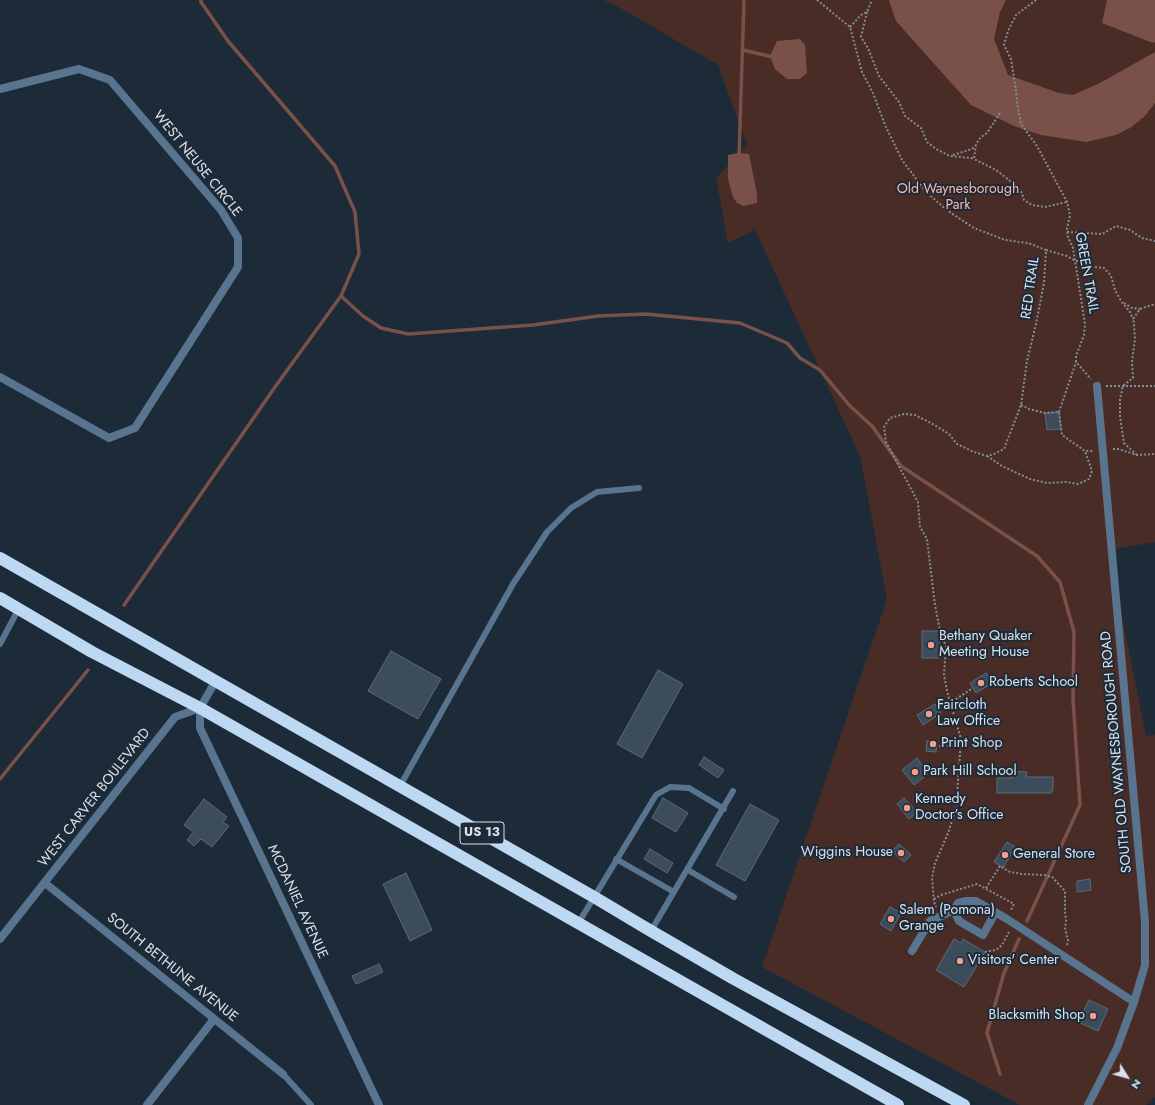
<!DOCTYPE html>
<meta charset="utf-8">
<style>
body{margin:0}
#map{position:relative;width:1155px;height:1105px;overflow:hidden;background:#1d2b39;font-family:Jost,sans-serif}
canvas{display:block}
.north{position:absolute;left:1107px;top:1057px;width:40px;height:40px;-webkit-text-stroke:3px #1d2b39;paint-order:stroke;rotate:127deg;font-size:11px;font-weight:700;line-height:16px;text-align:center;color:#d9e2eb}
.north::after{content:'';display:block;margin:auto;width:14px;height:18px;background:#d9e2eb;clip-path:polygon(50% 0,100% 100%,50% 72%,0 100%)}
</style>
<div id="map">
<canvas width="1155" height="1105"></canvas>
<div class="north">N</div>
</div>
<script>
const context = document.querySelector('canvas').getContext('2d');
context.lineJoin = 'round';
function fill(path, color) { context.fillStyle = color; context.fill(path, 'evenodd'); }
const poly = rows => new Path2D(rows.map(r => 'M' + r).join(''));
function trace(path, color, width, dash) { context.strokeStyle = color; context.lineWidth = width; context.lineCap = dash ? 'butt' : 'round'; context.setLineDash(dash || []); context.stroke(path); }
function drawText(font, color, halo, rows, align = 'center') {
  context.font = font + ' Jost,sans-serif'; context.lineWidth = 4; context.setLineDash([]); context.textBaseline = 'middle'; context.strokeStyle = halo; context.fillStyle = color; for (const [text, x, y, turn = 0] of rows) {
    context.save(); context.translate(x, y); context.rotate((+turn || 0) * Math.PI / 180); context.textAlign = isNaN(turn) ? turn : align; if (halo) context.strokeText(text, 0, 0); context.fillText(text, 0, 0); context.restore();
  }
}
fill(poly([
 [604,0,1155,0,1155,542,1109,550,1146,736,1155,735,1155,1097,1146,1105,1020,1105,762,967,887,599,860,456,755,230,752,228,751,232,728,243,716,178,747,145,718,65,624,10]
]), '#492c25');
fill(poly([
 [889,0,1006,0,1000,12,994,39,1008,75,1059,93,1073,95,1100,83,1155,52,1155,103,1144,117,1130,128,1116,135,1086,142,1041,135,1014,126,971,105,896,21],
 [1107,0,1155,0,1155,42,1153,43,1102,23],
 [800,39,805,45,807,73,800,79,787,79,775,69,770,56,777,41],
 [738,153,749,154,757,194,757,203,743,206,737,203,733,197,728,179,728,155]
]), '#7a5148');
trace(poly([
 [743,50,773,57],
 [739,157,744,0],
 [341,296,363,316,381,328,408,334,533,325,598,316,646,314,740,323,787,343,800,358,820,370,850,406,872,426,901,466,1037,556,1060,582,1074,632,1073,699,1080,805,1027,921],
 [124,605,275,387,341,296,359,254,355,212,335,166,228,41,201,2,201,0],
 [0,779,88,670],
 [1000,1074,987,1033,1004,973,1019,939]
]), '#7a5148', 3.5);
const building = poly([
 [1059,412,1061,429,1047,430,1045,413,1059,412],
 [922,631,940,631,940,658,922,658,922,631],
 [391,651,441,679,418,719,368,691,391,651],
 [658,670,683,684,642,758,617,744,658,670],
 [986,673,992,683,976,693,970,683,986,673],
 [935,704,941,713,923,725,917,715,935,704],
 [927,741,937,742,936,752,926,751,927,741],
 [704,757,724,770,718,778,699,765,704,757],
 [917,758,928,774,914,785,902,770,917,758],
 [1012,771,1027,772,1026,777,1053,777,1053,791,1051,791,1051,793,997,793,997,778,1012,778,1012,771],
 [663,798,688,813,676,832,652,818,663,798],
 [904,798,917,812,909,819,897,804,904,798],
 [204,799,227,817,223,822,229,826,212,847,201,839,194,846,187,840,193,832,184,825,204,799],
 [750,804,779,820,745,881,716,865,750,804],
 [1007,842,1015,847,1003,868,994,862,1007,842],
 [899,844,911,855,904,862,892,851,899,844],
 [650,849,673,863,667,873,644,859,650,849],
 [406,873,432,930,410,941,383,884,406,873],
 [1090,879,1091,890,1077,892,1077,881,1090,879],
 [890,907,901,913,891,931,880,924,890,907],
 [954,939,961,943,963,939,985,952,964,987,936,970,954,939],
 [379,964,383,972,356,984,352,976,379,964],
 [1089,1000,1108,1009,1098,1031,1078,1022,1089,1000]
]);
fill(building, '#3c4c5b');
trace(building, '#5a6a7a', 1);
trace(poly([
 [817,0,850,27,862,72,873,93,885,125,902,160,926,192,948,211,974,228,1005,240,1028,243,1046,250,1044,283,1036,324,1027,361,1021,405,1004,449,994,454,987,456,974,452,957,444,949,434,931,423,915,415,904,414,890,418,884,427,886,442,918,502,920,527,927,539,935,605,940,631,946,646,944,675,947,691,961,739,956,809,948,833,935,863,932,878,934,902,936,907],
 [1036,0,1016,15,1008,31,1004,45,1011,59,1016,91,1018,109,1021,124,1037,146,1067,202,1070,215,1067,229,1068,237,1073,248,1085,324,1084,335,1076,356,1076,362,1091,379],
 [867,12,861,37,868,48,879,76,899,102,905,116,921,128,927,142,936,149,950,156,971,158,974,159],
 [850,27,861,15,867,12,872,0],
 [1000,113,987,133,981,137,976,144,974,159,996,170,1005,177,1016,186,1022,193,1024,200,1032,205,1045,207,1067,202],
 [953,155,972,149,976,145],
 [1067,232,1102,234,1116,226,1130,230,1142,238,1155,241],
 [1046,250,1067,256,1074,260,1095,267,1104,268,1111,276,1115,290,1121,301,1130,312,1133,319],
 [1124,303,1132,308,1140,309],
 [1106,386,1155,386],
 [1021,405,1029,409,1045,413,1059,412,1062,435,1085,451,1093,451],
 [1059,412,1076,362],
 [1113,449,1118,449,1137,455,1155,454],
 [1137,455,1124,443,1120,417,1120,399,1123,386,1133,378,1132,361,1135,339,1134,323,1133,319,1140,309,1155,304],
 [987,456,1002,466,1030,479,1047,483,1066,482,1078,484,1089,479,1092,471,1085,451],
 [939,710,973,688],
 [939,746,960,746],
 [986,888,1000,866,1010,872,1022,874,1044,875,1052,877,1065,891,1065,912,1066,921,1065,928,1068,940,1067,946],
 [934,899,941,895,977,884,1014,904,1011,910],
 [985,952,996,950,1002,945,1009,932]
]), '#828d98', 2, [2, 2]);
trace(poly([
 [0,644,18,610],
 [400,786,513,584,547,532,571,508,597,492,639,488],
 [616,859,674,892],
 [688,870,734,897],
 [579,922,656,795,670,787,689,788,724,809],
 [651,931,733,791],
 [283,1074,311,1105]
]), '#58748f', 6);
trace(poly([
 [0,89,79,69,110,80,221,210,238,238,238,267,135,428,109,438,0,377],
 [200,708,200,728,379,1105],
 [45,883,283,1074],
 [954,910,959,921,983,935,995,913],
 [0,939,175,717,200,708,215,682],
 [912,951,930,921,954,910,958,903,966,901,976,901,1007,919,1134,1002],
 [147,1105,214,1019],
 [1088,1105,1117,1048,1134,1002,1145,965,1145,922,1097,386]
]), '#58748f', 8);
trace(poly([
 [0,558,594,897,651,931,734,979,964,1105],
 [0,598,92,652,200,708,898,1105]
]), '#bdd8f3', 12);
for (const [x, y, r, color] of [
 [931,645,4,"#f49d8b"],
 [981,683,4,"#f49d8b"],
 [929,714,4,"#f49d8b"],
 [933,744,4,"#f49d8b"],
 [915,772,4,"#f49d8b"],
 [907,808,4,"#f49d8b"],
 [901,853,4,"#f49d8b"],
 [1005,855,4,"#f49d8b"],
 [891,919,4,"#f49d8b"],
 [960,961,4,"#f49d8b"],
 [1093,1016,4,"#f49d8b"]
]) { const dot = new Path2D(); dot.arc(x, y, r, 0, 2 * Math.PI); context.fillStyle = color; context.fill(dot); trace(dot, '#1d2b39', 1.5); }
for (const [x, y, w] of [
 [482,833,44]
]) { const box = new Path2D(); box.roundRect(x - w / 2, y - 11, w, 22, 3); context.fillStyle = '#1d2b39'; context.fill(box); trace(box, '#d9e2eb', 1); }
drawText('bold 13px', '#d9e2eb', null, [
 ["US 13",482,833]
]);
drawText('14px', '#d9e2eb', '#1d2b39', [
 ["WEST NEUSE CIRCLE",197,164,51],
 ["GREEN TRAIL",1086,273,80],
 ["RED TRAIL",1031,288,-82],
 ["SOUTH OLD WAYNESBOROUGH ROAD",1117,752,-95],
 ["WEST CARVER BOULEVARD",95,798,-52],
 ["MCDANIEL AVENUE",297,902,65],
 ["SOUTH BETHUNE AVENUE",172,968,39]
]);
drawText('14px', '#ffb7a7', '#1d2b39', [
 ["Old Waynesborough",958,190],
 ["Park",958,206]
]);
drawText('14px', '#d9e2eb', '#1d2b39', [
 ["Bethany Quaker",939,637],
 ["Meeting House",939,653],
 ["Roberts School",989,683],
 ["Faircloth",937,706],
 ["Law Office",937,722],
 ["Print Shop",941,744],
 ["Park Hill School",923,772],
 ["Kennedy",915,800],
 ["Doctor’s Office",915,816],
 ["Wiggins House",893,853,"right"],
 ["General Store",1013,855],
 ["Salem (Pomona)",899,911],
 ["Grange",899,927],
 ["Visitors' Center",968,961],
 ["Blacksmith Shop",1085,1016,"right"]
], 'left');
</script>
